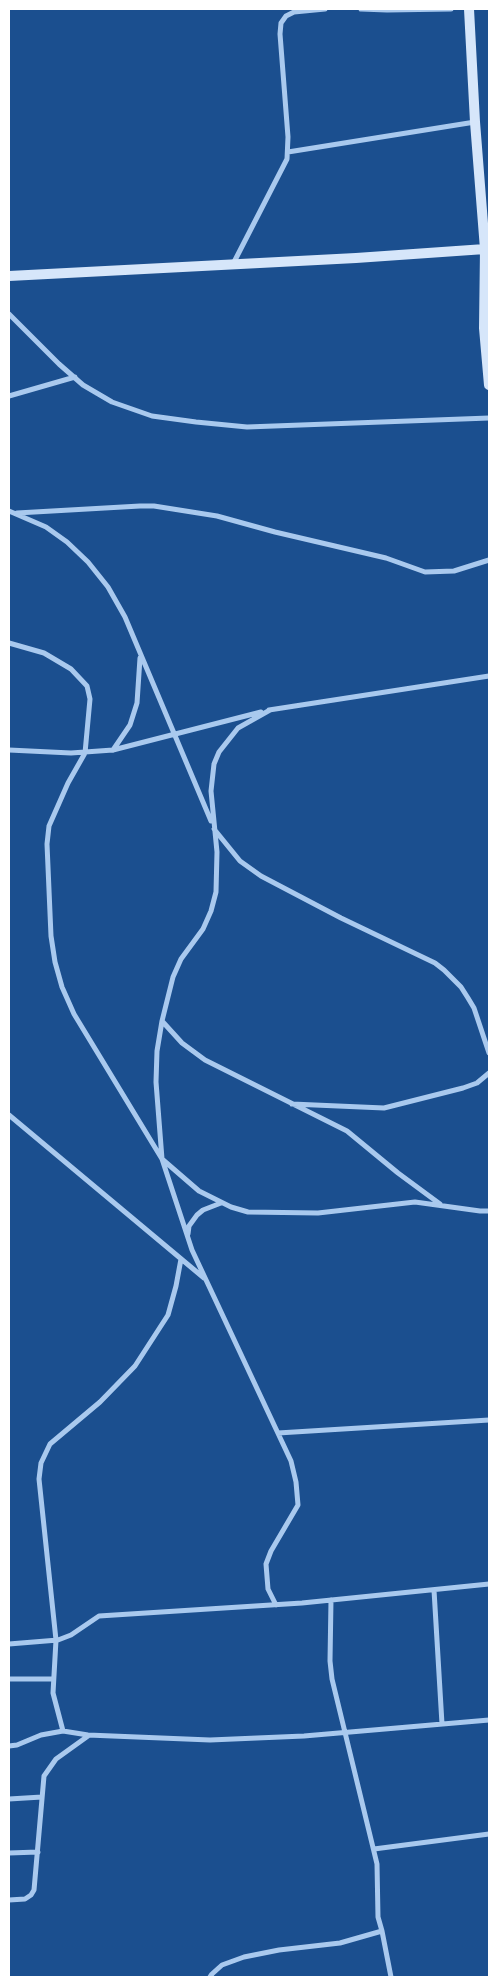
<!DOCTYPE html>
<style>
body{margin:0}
#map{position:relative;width:498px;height:1986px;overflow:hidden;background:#1b4f8f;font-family:"Nunito Sans",sans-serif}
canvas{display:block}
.frame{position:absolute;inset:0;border:10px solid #fff;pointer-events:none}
</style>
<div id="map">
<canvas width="498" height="1986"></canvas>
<div class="frame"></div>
</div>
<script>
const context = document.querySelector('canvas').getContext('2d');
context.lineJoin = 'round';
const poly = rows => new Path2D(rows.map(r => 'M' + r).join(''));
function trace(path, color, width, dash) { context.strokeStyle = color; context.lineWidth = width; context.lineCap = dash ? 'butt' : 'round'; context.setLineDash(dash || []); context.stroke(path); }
trace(poly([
 [361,9,387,10,451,9],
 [288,152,475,122],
 [233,264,287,159,288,137,280,34,281,23,286,16,294,12,325,9],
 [9,314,59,364,83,385,112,402,152,416,196,422,247,427,489,418],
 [9,396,75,377],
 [9,511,46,527,67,542,88,562,108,587,125,617,211,821],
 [17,513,140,506,154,506,217,516,275,532,386,558,425,572,454,571,489,560],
 [9,643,44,653,71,669,87,686,90,699,85,753,68,783,49,826,47,844,51,936,55,962,62,987,74,1014,162,1159,192,1250,291,1461,296,1482,298,1505,271,1551,266,1564,268,1589,276,1605],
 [269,710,489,676],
 [270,710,238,728,219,752,214,764,211,791,217,852,216,892,211,911,203,929,181,959,173,977,162,1021,157,1051,156,1082,162,1159,199,1191,231,1207,248,1212,318,1213,415,1202,480,1211,489,1211],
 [9,750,71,753,113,750,261,712],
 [113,750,130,725,137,703,140,658],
 [214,829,240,861,261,876,341,918,435,963,444,970,461,987,468,998,474,1008,489,1053],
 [162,1021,182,1043,205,1060,347,1131,398,1173,440,1204],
 [292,1104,384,1108,463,1088,477,1083,489,1073],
 [9,1115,204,1278],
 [188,1234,189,1226,197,1215,203,1210,221,1203],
 [278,1433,489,1420],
 [434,1590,442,1724],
 [9,1644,58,1640,71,1635,99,1616,302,1603,489,1584],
 [9,1679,53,1679],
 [63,1731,53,1693,56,1640,39,1479,41,1463,50,1444,100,1402,135,1366,168,1315,176,1286,181,1259],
 [9,1746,17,1745,41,1735,63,1731,88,1735,210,1740,304,1736,489,1720],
 [9,1799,42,1797],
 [374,1849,489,1834],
 [9,1853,38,1852],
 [9,1900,25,1899,31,1895,34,1890,44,1776,56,1759,88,1736],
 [382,1931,391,1977],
 [210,1977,212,1974,222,1965,244,1957,279,1950,340,1943,382,1931,378,1917,377,1864,332,1679,330,1661,331,1600]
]), '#a9c9ee', 5);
trace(poly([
 [469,9,475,122,485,249,484,328,489,385],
 [9,276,356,258,485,249]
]), '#d6e6fa', 10);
</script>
